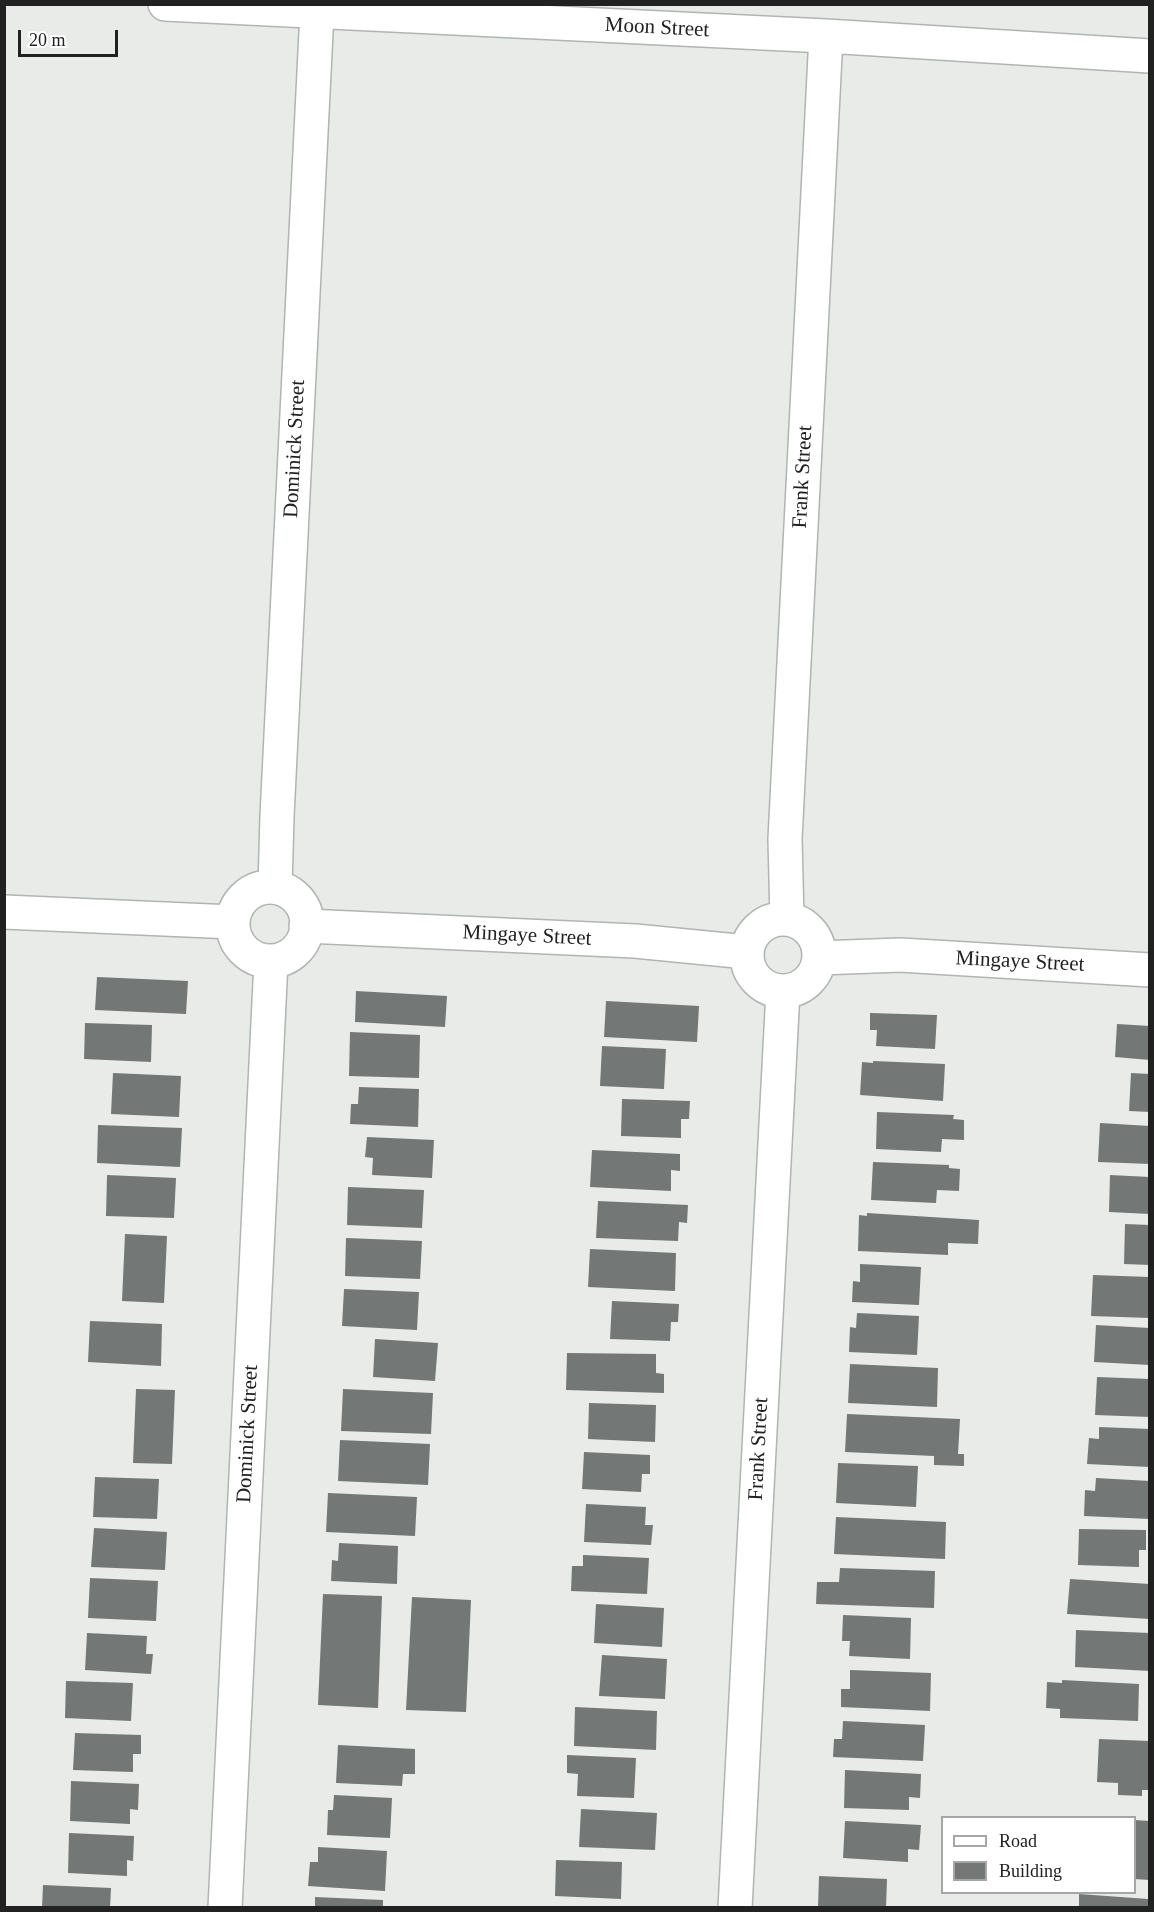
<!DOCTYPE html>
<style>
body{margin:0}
#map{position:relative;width:1154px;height:1912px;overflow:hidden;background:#e8ebe7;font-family:Georgia,serif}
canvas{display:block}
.frame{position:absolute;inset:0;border:6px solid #202120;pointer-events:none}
.legend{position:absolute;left:941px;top:1816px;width:195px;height:78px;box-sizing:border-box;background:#fff;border:2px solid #a6a6a6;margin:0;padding:8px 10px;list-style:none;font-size:18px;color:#202120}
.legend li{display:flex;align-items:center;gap:12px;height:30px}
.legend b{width:30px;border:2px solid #a6a6a6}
.scale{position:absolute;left:18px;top:30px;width:100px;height:27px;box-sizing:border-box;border:3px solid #202120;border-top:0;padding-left:8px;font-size:18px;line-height:21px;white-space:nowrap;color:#202120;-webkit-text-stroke:4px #fff;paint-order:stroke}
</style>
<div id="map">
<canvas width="1154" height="1912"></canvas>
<div class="frame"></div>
<ul class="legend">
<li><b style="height:8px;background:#fff"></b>Road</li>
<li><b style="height:16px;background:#737877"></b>Building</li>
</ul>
<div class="scale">20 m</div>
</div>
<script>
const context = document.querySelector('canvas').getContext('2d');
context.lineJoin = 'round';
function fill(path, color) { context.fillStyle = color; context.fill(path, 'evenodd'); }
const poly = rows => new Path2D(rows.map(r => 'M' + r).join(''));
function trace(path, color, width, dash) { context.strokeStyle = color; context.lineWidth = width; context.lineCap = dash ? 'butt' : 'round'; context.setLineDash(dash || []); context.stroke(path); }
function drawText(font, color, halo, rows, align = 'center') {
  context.font = font + ' Georgia,serif'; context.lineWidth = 4.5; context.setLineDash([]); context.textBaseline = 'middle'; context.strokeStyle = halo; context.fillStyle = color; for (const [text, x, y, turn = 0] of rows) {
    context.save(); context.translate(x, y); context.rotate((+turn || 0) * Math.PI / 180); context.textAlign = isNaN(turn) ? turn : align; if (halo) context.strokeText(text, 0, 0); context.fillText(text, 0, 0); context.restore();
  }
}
fill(poly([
 [97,977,188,981,186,1014,95,1010],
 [356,991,447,996,445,1027,355,1022],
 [606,1001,699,1006,697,1042,604,1037],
 [870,1013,937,1015,935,1049,876,1046,877,1030,870,1030],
 [85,1023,152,1025,151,1062,84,1059],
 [1117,1024,1150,1026,1150,1060,1115,1057],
 [350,1032,420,1035,419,1078,349,1076],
 [602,1046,666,1049,664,1089,600,1086],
 [873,1061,945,1064,943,1101,860,1095,862,1062,873,1063],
 [113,1073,181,1076,179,1117,111,1114],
 [1131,1073,1150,1074,1150,1112,1129,1111],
 [359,1087,419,1089,418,1127,350,1124,351,1104,358,1104],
 [622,1099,690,1101,689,1119,681,1119,681,1138,621,1136],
 [877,1112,954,1115,953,1119,964,1120,964,1140,942,1139,941,1152,876,1149],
 [1100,1123,1150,1126,1150,1164,1098,1162],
 [98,1125,182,1128,180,1167,97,1163],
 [367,1137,434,1140,432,1178,372,1175,373,1158,365,1157],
 [592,1150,680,1154,680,1171,671,1170,671,1191,590,1187],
 [873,1162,949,1165,949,1168,960,1169,959,1191,937,1190,936,1203,871,1200],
 [107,1175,176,1178,174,1218,106,1216],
 [1110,1175,1150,1177,1150,1214,1109,1212],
 [348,1187,424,1190,422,1228,347,1225],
 [598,1201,688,1205,687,1223,679,1222,678,1241,596,1238],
 [867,1213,979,1220,978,1244,948,1243,948,1255,858,1251,859,1215,867,1216],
 [1125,1224,1150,1225,1150,1265,1124,1264],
 [125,1234,167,1236,164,1303,122,1301],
 [346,1238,422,1241,420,1279,345,1276],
 [590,1249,676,1253,675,1291,588,1287],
 [860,1264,921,1267,919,1305,852,1302,853,1281,860,1282],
 [1093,1275,1150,1277,1150,1318,1091,1316],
 [344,1289,419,1292,417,1330,342,1326],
 [612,1301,679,1304,678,1322,671,1322,670,1341,610,1339],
 [857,1313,919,1316,917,1355,849,1352,850,1327,856,1328],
 [90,1321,162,1324,161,1366,88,1362],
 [1096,1325,1150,1328,1150,1365,1094,1362],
 [375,1339,438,1343,435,1381,373,1377],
 [567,1353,656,1354,656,1373,664,1374,664,1393,566,1390],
 [850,1364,938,1368,937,1407,848,1403],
 [1097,1377,1150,1379,1150,1417,1095,1415],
 [136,1389,175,1390,172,1464,133,1463],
 [343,1389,433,1393,431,1434,341,1431],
 [589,1403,656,1405,655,1442,588,1439],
 [847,1414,960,1419,958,1454,964,1454,964,1466,934,1465,934,1456,845,1452],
 [1099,1427,1150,1429,1150,1467,1087,1464,1089,1438,1099,1439],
 [340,1440,430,1444,428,1485,338,1481],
 [584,1452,650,1455,650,1474,642,1474,641,1492,582,1489],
 [838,1463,918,1466,916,1507,836,1503],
 [95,1477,159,1479,157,1519,93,1517],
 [1096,1478,1150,1481,1150,1519,1084,1516,1085,1490,1095,1491],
 [328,1493,417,1497,415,1536,326,1532],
 [586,1504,646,1507,645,1525,653,1525,651,1545,584,1542],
 [836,1517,946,1522,945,1559,834,1554],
 [94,1528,167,1532,165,1570,91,1567],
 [1079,1529,1146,1530,1146,1550,1139,1550,1139,1567,1078,1565],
 [339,1543,398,1546,397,1584,331,1581,332,1560,338,1561],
 [583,1555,649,1558,647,1594,571,1591,572,1566,583,1566],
 [840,1568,935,1571,934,1608,816,1604,817,1582,839,1582],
 [90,1578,158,1581,156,1621,88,1618],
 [1070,1579,1150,1584,1150,1619,1067,1614],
 [323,1594,382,1596,378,1708,318,1705],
 [412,1597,471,1600,466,1712,406,1710],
 [596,1604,664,1608,662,1647,594,1643],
 [843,1615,911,1618,910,1659,849,1656,850,1641,842,1641],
 [1076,1630,1150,1633,1150,1671,1075,1667],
 [87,1633,147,1636,146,1654,153,1654,151,1674,85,1670],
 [602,1655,667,1659,665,1699,599,1696],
 [850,1670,931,1673,930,1711,841,1707,841,1689,850,1689],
 [1062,1680,1139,1684,1138,1721,1060,1718,1060,1709,1046,1708,1047,1682,1062,1683],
 [66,1681,133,1683,131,1721,65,1718],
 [575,1707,657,1711,656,1750,574,1746],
 [843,1721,925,1725,923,1761,833,1757,834,1739,842,1739],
 [75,1733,141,1735,141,1754,133,1754,133,1772,73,1770],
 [1099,1739,1150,1741,1150,1790,1142,1790,1142,1796,1118,1795,1118,1783,1097,1782],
 [338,1745,415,1749,415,1774,403,1774,402,1786,336,1783],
 [567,1755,636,1758,634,1798,577,1796,578,1774,567,1773],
 [845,1770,921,1774,920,1798,909,1797,909,1810,844,1808],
 [71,1781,139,1784,138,1810,130,1809,130,1824,70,1821],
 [334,1795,392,1798,390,1838,327,1835,328,1810,333,1810],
 [581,1809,657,1813,655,1850,579,1847],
 [1134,1820,1150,1821,1150,1880,1134,1879],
 [845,1821,921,1825,919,1850,908,1849,908,1862,843,1858],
 [69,1833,134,1836,133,1861,127,1860,127,1876,68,1873],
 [318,1847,387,1851,385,1891,308,1886,310,1862,318,1862],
 [556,1860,622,1862,621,1899,555,1896],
 [819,1876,887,1879,886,1908,818,1908],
 [43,1885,111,1888,110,1908,42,1908],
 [1079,1894,1148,1899,1150,1908,1079,1908],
 [315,1897,383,1900,383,1908,315,1908]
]), '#737877');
const minor = poly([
 [165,4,826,36,1150,56],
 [275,887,277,816,317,12],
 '233 924a37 37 0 1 1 74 0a37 37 0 1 1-74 0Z',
 [4,912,233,922],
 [787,919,785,839,826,36],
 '747 955a36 36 0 1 1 72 0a36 36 0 1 1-72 0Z',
 [306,926,635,941,747,952],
 [819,958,900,955,1150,970],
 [225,1908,271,961],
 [735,1908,783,991]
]);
trace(minor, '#b1b5b1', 36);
trace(minor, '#fff', 33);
drawText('21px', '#202120', '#fff', [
 ["Moon Street",657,28,3],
 ["Dominick Street",295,449,-87],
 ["Frank Street",803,477,-87],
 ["Mingaye Street",527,936,3],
 ["Mingaye Street",1020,962,3],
 ["Dominick Street",248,1434,-87],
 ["Frank Street",759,1449,-87]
]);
</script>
